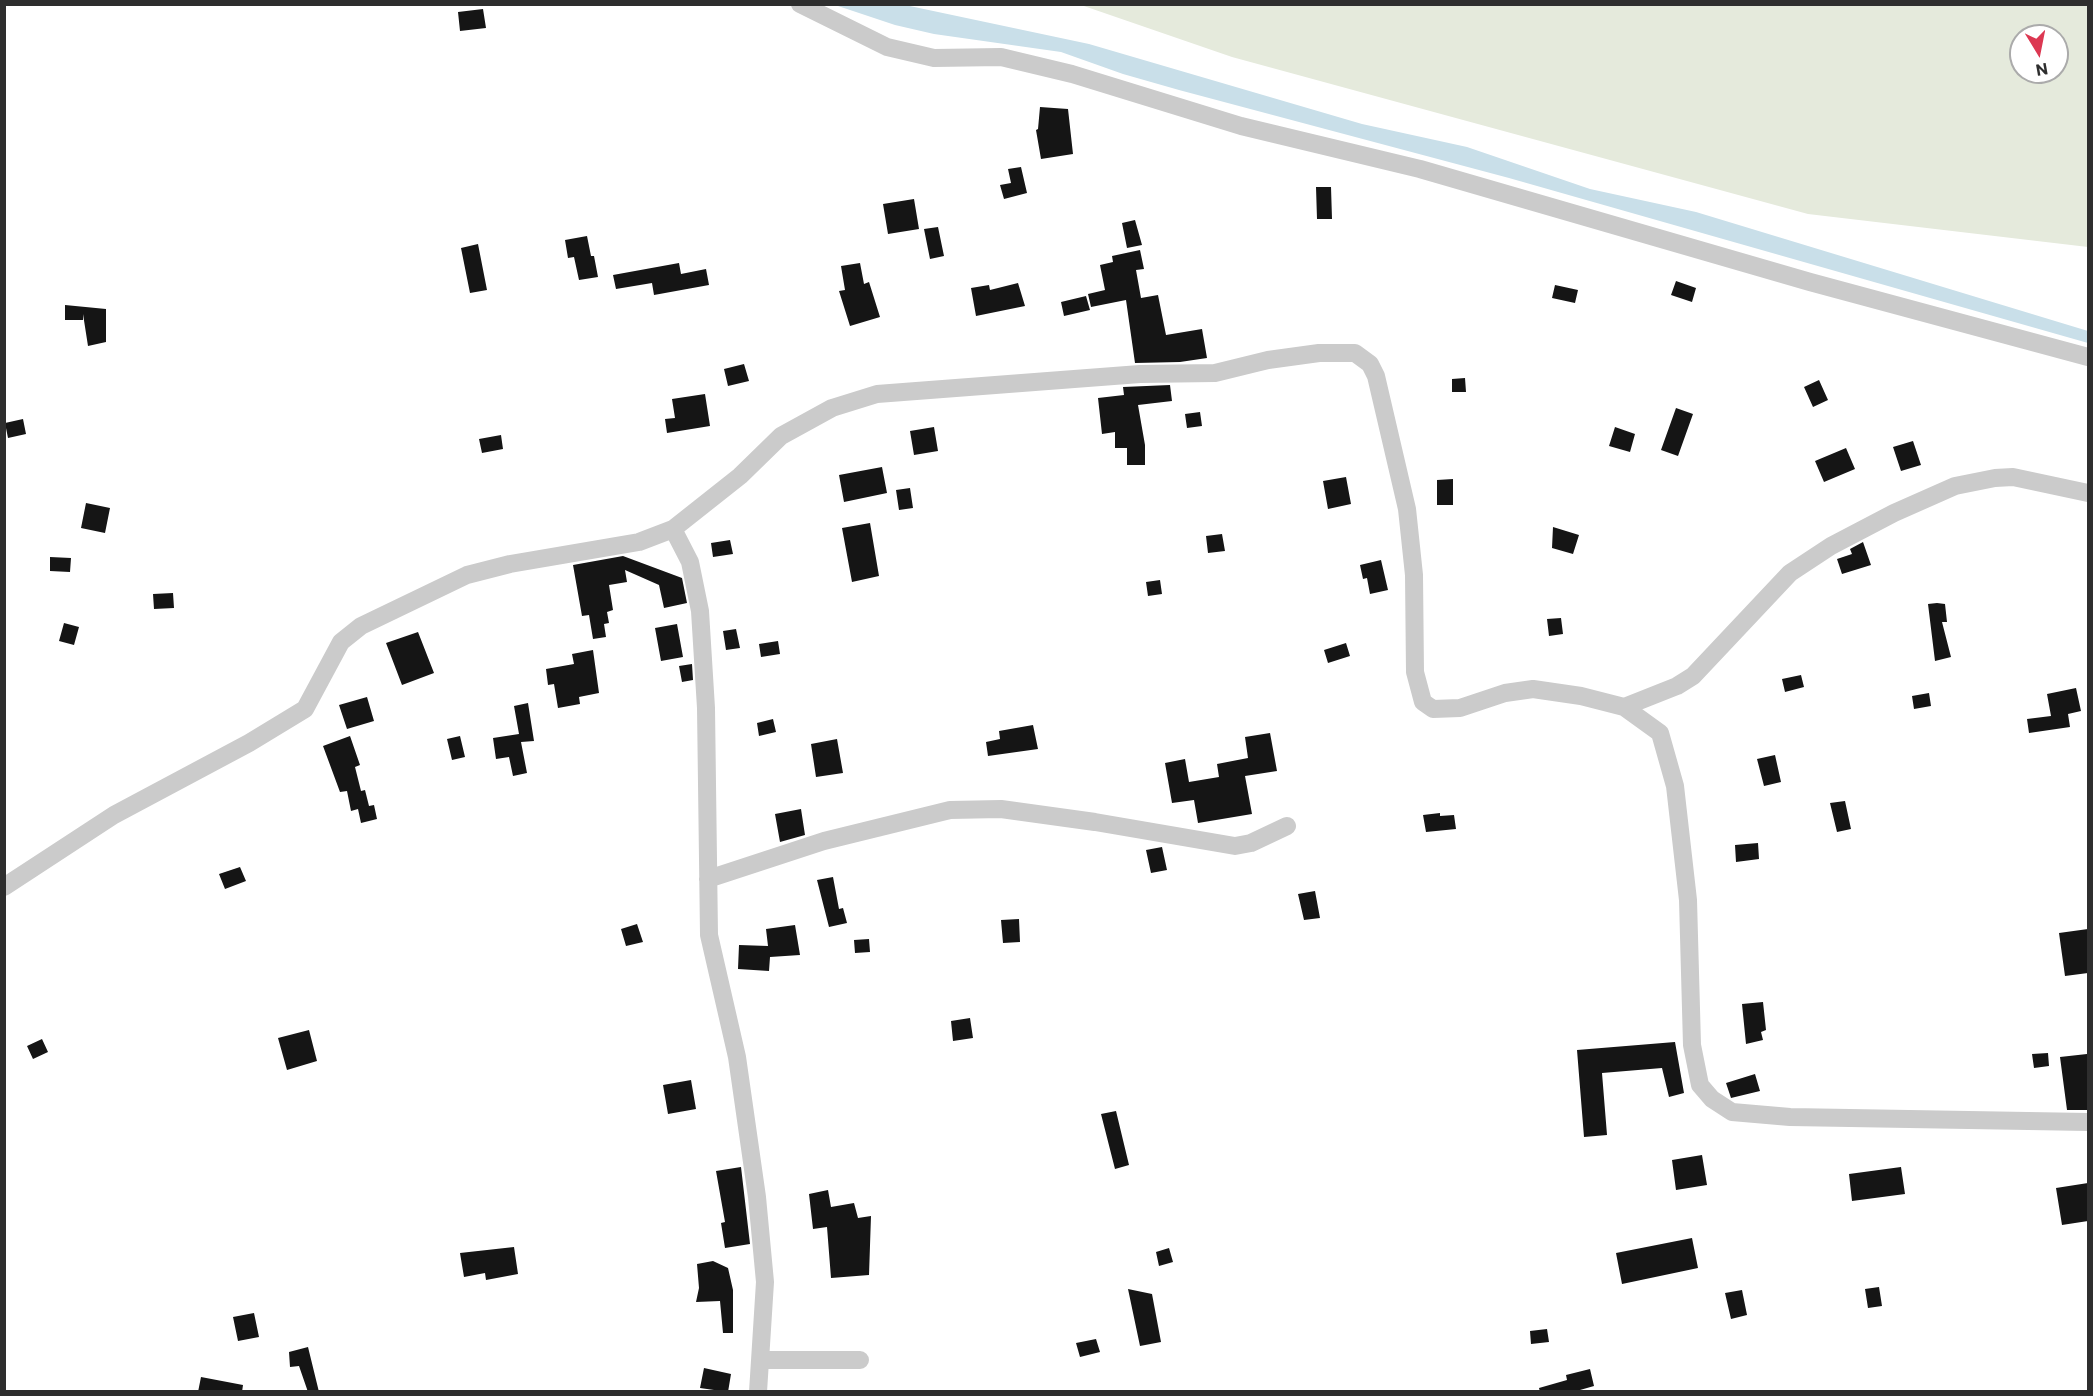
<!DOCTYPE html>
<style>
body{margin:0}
#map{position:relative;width:2093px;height:1396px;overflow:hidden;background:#fff;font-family:Commissioner,sans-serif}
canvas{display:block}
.frame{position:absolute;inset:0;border:6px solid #2e2e2e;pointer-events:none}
.north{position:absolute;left:2009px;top:24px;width:60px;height:60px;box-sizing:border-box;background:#fff;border:2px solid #ababab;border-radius:50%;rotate:170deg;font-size:16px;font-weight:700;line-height:24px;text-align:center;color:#2e2e2e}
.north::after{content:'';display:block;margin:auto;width:21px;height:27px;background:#dc3852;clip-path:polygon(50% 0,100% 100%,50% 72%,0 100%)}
</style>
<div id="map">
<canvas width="2093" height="1396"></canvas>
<div class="frame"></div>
<div class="north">N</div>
</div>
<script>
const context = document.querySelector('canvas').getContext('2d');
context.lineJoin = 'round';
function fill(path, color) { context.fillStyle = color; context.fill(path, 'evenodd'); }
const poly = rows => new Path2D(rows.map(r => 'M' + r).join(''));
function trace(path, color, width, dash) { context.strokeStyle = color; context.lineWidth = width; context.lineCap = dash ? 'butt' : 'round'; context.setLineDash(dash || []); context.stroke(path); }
fill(poly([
 [1081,5,2088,5,2088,247,1808,214,1232,57],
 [2021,36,2057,36,2057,72,2021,72]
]), '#e5eadc');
fill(poly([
 [835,5,905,5,1089,44,1362,124,1467,147,1590,189,1696,212,2088,331,2088,343,1509,178,1179,90,1123,74,1061,52,934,34,895,25]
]), '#c9dfe9');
fill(poly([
 [483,9,486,28,460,31,458,12],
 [1040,107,1068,109,1073,154,1041,159,1036,130,1038,129],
 [1021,167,1027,193,1004,199,1000,185,1011,183,1008,169],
 [1316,187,1331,187,1332,219,1317,219],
 [914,199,919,229,888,234,883,204],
 [1135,220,1142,245,1127,248,1122,223],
 [938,227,944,256,930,259,924,229],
 [587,236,591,256,594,256,598,277,579,280,574,257,568,258,565,240],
 [478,244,487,290,470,293,461,248],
 [1140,250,1144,269,1136,270,1141,298,1158,295,1166,335,1202,329,1207,358,1180,362,1135,363,1126,300,1091,307,1088,294,1105,290,1100,265,1113,262,1112,256],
 [679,263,681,274,706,269,709,285,654,295,652,283,616,289,613,275],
 [860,263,864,284,869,282,880,317,850,326,839,291,845,290,841,266],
 [1676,281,1696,288,1692,302,1671,295],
 [1018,283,1025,306,976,316,971,288,989,285,990,290],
 [1555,285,1578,290,1575,303,1552,298],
 [1086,296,1090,310,1064,316,1061,302],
 [65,305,106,309,106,342,88,346,83,314,83,320,65,320],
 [744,364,749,381,728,386,724,369],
 [1465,378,1466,392,1452,392,1452,379],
 [1819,380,1828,400,1813,407,1804,387],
 [1170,385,1172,401,1138,405,1145,445,1145,465,1127,465,1127,448,1115,448,1115,432,1102,434,1098,398,1124,395,1123,387],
 [705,394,710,426,667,433,665,419,675,418,672,399],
 [1676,408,1693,414,1678,456,1661,450],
 [1200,412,1202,426,1187,428,1185,414],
 [23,419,26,434,8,438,5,423],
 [934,427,938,451,914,455,910,431],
 [1615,427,1635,434,1630,452,1609,446],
 [501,435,503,449,482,453,479,439],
 [1913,441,1921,465,1901,471,1893,447],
 [1846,448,1855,469,1824,482,1815,461],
 [882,467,887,493,844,502,839,475],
 [1346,477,1351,504,1328,509,1323,481],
 [1453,479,1453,505,1437,505,1437,480],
 [910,488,913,508,899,510,896,490],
 [86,503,110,508,105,533,81,528],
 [870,523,879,576,852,582,842,528],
 [1553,527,1579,535,1573,554,1552,548],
 [1222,534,1225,551,1208,553,1206,536],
 [730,540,733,554,713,557,711,543],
 [1863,542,1871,565,1842,574,1837,559,1852,554,1850,549],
 [623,556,682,578,687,603,664,608,659,585,625,570,627,582,609,585,613,610,607,612,609,623,604,624,606,637,593,639,589,615,582,616,573,565],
 [50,557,71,558,70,572,50,571],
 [1381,560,1388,590,1370,594,1367,578,1363,579,1360,565],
 [1160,580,1162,594,1148,596,1146,582],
 [173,593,174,608,154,609,153,594],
 [1937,603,1945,604,1947,622,1942,622,1951,657,1935,661,1928,604],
 [1561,618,1563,634,1549,636,1547,619],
 [64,623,79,627,74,645,59,641],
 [677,624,683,657,661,661,655,628],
 [736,629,740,648,726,650,723,631],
 [418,632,434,673,402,685,386,643],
 [778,641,780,654,761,657,759,644],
 [1346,643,1350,656,1328,663,1324,650],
 [593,650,599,693,579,697,580,704,558,708,554,684,548,685,546,669,574,664,572,654],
 [692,664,693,680,682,682,679,666],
 [1801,675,1804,687,1785,692,1782,679],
 [2076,688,2081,711,2068,714,2070,727,2029,733,2027,719,2051,716,2047,694],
 [1929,693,1931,706,1914,709,1912,696],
 [367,697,374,721,347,729,339,705],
 [528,703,534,741,521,742,527,773,513,776,509,757,496,759,493,738,519,734,514,706],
 [773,719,776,732,759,736,757,723],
 [1033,725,1038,749,988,756,986,742,1000,739,999,731],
 [1270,733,1277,771,1245,776,1252,814,1198,823,1194,800,1172,803,1165,763,1185,759,1189,782,1219,777,1217,764,1248,758,1245,737],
 [350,736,360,765,355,767,361,791,365,790,369,806,374,805,377,819,361,823,358,809,351,811,347,791,340,792,323,746],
 [460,736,465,757,452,760,447,739],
 [837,739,843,773,816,777,811,744],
 [1775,755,1781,782,1764,786,1757,759],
 [1845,801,1851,829,1837,832,1830,803],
 [801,809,805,835,780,842,775,814],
 [1440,813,1440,816,1454,815,1456,829,1426,832,1423,815],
 [1758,843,1759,859,1736,862,1735,845],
 [1162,847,1167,870,1151,873,1146,850],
 [240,867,246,881,225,889,219,874],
 [833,877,839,909,843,908,847,923,829,927,817,880],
 [1315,891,1320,918,1304,920,1298,894],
 [1019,919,1020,942,1003,943,1001,920],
 [637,924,643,942,626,946,621,929],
 [795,925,800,955,770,957,769,971,738,969,739,945,768,946,766,929],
 [2088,929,2088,973,2065,976,2059,933],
 [869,939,870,952,855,953,854,940],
 [1763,1002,1766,1030,1761,1032,1763,1040,1746,1044,1742,1004],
 [970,1018,973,1038,953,1041,951,1021],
 [309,1030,317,1061,287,1070,278,1038],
 [42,1039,48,1052,33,1059,27,1046],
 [1675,1042,1684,1093,1669,1097,1662,1068,1602,1073,1607,1135,1584,1137,1577,1050],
 [2048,1053,2049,1066,2034,1068,2032,1054],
 [2087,1054,2088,1110,2067,1110,2060,1057],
 [1755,1074,1760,1091,1731,1098,1726,1083],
 [691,1080,696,1109,668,1114,663,1085],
 [1116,1111,1129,1165,1115,1169,1101,1114],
 [1702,1155,1707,1185,1676,1190,1672,1160],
 [741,1167,750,1244,725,1248,721,1223,725,1222,716,1171],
 [1901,1167,1905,1194,1852,1201,1849,1174],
 [2088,1183,2088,1221,2062,1225,2056,1188],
 [828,1190,831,1207,854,1203,858,1218,871,1216,869,1275,831,1278,827,1227,813,1229,809,1194],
 [1692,1238,1698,1268,1622,1284,1616,1253],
 [514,1247,518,1274,486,1280,485,1273,464,1277,460,1253],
 [1169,1248,1173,1262,1159,1266,1156,1252],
 [713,1261,728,1268,733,1290,733,1333,723,1333,720,1301,696,1302,699,1288,697,1264],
 [1879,1287,1882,1306,1868,1308,1865,1289],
 [1128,1289,1152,1294,1161,1342,1140,1346],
 [1742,1290,1747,1315,1731,1319,1725,1293],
 [254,1313,259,1337,238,1341,233,1317],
 [1547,1329,1549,1342,1531,1344,1530,1331],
 [1096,1339,1100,1352,1080,1357,1076,1343],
 [308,1347,319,1392,308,1392,299,1366,290,1367,289,1352],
 [704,1368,731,1374,728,1392,700,1388],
 [1590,1369,1594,1386,1573,1392,1540,1392,1539,1388,1567,1380,1566,1375],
 [201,1377,243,1385,242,1392,198,1392]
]), '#151515');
trace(poly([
 [800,4,887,47,934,58,1001,57,1072,74,1241,126,1420,169,1810,282,2088,357],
 [673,529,690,562,700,611,706,708,709,935,737,1057,757,1197,765,1282,758,1392],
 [1624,707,1677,686,1693,676,1790,573,1831,546,1894,513,1955,486,1995,478,2013,477,2088,493],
 [708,879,824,841,950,810,1001,809,1095,822,1235,846,1251,843,1287,826],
 [4,887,114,815,249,743,305,709,341,642,361,626,467,575,510,564,639,542,673,529,740,476,781,436,832,408,877,394,1140,374,1215,373,1268,360,1319,353,1355,353,1370,364,1376,376,1407,509,1414,575,1415,672,1423,702,1433,709,1460,708,1505,693,1533,689,1581,696,1624,707,1660,733,1675,786,1688,900,1692,1045,1700,1085,1712,1099,1732,1112,1790,1117,2088,1122],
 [760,1360,860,1360]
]), '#cbcbcb', 18);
</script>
